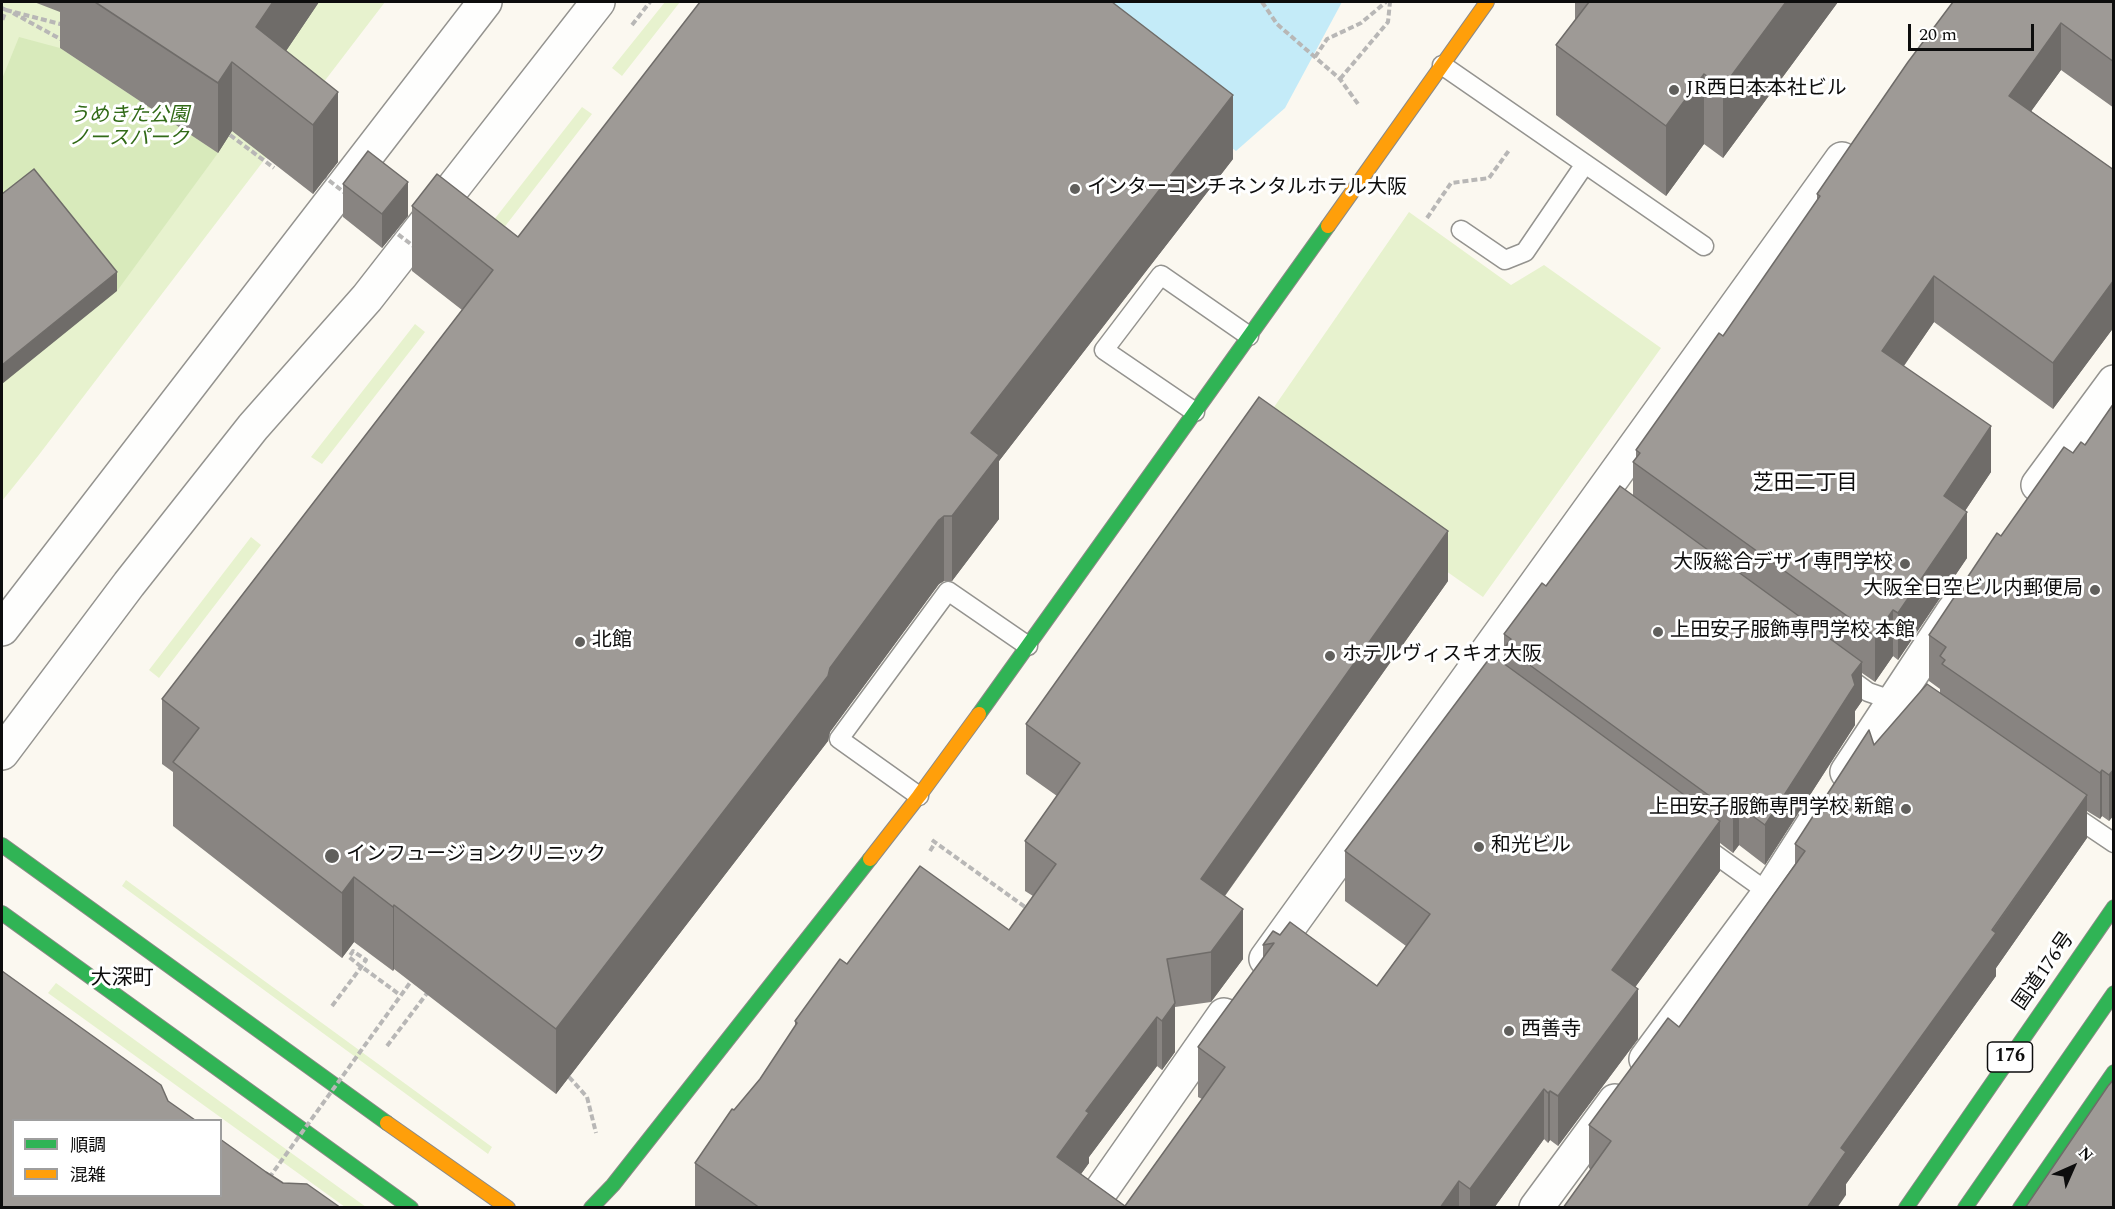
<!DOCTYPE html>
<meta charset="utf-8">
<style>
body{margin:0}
#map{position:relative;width:2115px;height:1209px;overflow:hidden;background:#fbf8f0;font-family:Spectral,"Noto Sans JP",serif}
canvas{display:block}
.frame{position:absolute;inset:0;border:3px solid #0d0d0d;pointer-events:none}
.legend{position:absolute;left:12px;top:1119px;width:210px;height:78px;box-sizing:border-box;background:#fff;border:2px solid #9e9e9e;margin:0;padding:8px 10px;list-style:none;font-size:18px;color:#0d0d0d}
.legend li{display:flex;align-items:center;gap:12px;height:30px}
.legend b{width:30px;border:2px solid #9e9e9e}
.north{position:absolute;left:2043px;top:1137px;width:60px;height:60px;-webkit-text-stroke:4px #fff;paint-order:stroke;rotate:45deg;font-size:16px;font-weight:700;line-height:24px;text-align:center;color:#0d0d0d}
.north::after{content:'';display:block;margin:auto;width:21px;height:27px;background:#0d0d0d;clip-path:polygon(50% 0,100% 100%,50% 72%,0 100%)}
.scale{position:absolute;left:1908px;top:24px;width:126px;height:27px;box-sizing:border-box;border:3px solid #0d0d0d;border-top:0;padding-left:8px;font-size:18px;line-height:21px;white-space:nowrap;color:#0d0d0d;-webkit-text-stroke:4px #fff;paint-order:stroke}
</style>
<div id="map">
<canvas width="2115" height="1209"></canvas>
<div class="frame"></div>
<ul class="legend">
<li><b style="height:8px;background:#30b455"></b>順調</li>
<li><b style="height:8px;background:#ff9f0a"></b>混雑</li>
</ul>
<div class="north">N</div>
<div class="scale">20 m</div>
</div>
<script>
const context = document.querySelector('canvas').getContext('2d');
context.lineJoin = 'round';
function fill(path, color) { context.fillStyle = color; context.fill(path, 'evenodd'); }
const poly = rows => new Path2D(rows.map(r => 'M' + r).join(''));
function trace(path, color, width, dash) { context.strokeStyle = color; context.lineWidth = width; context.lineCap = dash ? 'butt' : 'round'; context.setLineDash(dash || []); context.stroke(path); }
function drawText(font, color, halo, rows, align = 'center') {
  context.font = font + ' Spectral,"Noto Sans JP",serif'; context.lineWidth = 6; context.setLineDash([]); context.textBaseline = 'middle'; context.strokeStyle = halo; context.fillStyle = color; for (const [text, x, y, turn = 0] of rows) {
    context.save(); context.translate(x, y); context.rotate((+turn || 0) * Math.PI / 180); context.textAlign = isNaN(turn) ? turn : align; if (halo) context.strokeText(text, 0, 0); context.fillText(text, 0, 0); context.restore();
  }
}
fill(poly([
 [2,2,385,2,38,456,2,501],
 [665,2,680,2,622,76,612,68],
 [582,107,592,114,489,247,479,239],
 [1409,212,1511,285,1544,265,1661,348,1483,597,1254,436],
 [415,324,425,332,322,464,311,457],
 [251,537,261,545,159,678,149,670],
 [126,880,492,1147,488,1154,122,886],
 [56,983,366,1207,345,1207,48,993]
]), '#e7f2ce');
fill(poly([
 [19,37,60,48,218,153,117,291,2,214,2,79]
]), '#d8eabb');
fill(poly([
 [1040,2,1342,2,1285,108,1236,151]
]), '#c4ebf8');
const lane = poly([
 [1442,65,1704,246],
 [1461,230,1505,260,1525,252,1585,164],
 [1195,412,1104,350,1161,275,1249,336],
 [1842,673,1868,692,1900,703],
 [919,796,839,739,948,591,1028,646],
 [2068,812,2114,843],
 [1702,845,1769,893]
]);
const street = poly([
 [2038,485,2114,382],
 [2,629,485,2],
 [2,753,129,584,253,427,367,298,598,2],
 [1847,772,1954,610],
 [1266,959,1842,159],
 [1646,1059,1769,893,1819,815],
 [1089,1208,1224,1015],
 [1536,1208,1615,1101]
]);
const fast = poly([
 [979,714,1328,226],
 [2,845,387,1123],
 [2,913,411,1208],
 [591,1208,613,1185,870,859],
 [1906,1208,2114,907],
 [1965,1208,2114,993],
 [2020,1208,2114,1072]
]);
const slow = poly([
 [1328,226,1487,2],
 [870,859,919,796,979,714],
 [387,1123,508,1208]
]);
trace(lane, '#94938f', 21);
trace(street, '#94938f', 36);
trace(fast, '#8b8986', 16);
trace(slow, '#8b8986', 16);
trace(poly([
 [1262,2,1277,24,1340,79,1358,104],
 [2,8,6,10,2,21],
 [6,10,64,25],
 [13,13,64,41],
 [632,25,650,2],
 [1315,57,1327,39,1361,23,1386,2],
 [1340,79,1388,22,1390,2],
 [230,135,274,168],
 [1427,218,1451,183,1489,178,1510,149],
 [932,840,1028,909],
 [930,851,935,843],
 [332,1006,359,970,366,960,353,951,349,957,359,965,384,983,400,995],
 [387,1046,428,992],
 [569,1077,587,1097,596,1133]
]), '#b8b7b6', 4, [6, 3]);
trace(lane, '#fefefd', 18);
trace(street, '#fefefd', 33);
trace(fast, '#30b455', 14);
trace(slow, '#ff9f0a', 14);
trace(poly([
 [322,175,345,193],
 [391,229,416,248],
 [269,1178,412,980]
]), '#b8b7b6', 4, [6, 3]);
fill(poly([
 [34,2,319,2,286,51,338,162,313,194,232,131,218,153,60,48,60,12],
 [1575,2,1838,2,1723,158,1704,144,1666,196,1556,115,1556,45,1575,20],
 [2114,2,2114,108,2061,70,2031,111,2114,170,2114,327,2053,409,1934,322,1904,366,1991,472,1965,511,1967,558,1898,660,1893,656,1875,682,1862,673,1862,701,1855,711,1855,725,1765,865,1739,845,1733,853,1720,843,1720,871,1635,987,1638,1039,1558,1146,1550,1140,1548,1143,1544,1139,1494,1208,695,1208,695,1163,734,1110,760,1079,795,1027,795,1021,847,964,1009,930,1033,896,1025,891,1025,841,1057,796,1026,774,1026,724,1448,581,1225,896,1243,959,1211,1002,1175,1007,1175,1052,1162,1070,1157,1066,1089,1157,1089,1163,1081,1174,1125,1206,1202,1099,1198,1097,1198,1047,1263,959,1263,945,1280,935,1377,986,1406,946,1345,901,1345,851,1504,664,1504,634,1546,586,1633,496,1633,462,1636,458,1636,450,1723,336,1817,202,1817,194,1908,62],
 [1233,159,999,461,999,519,952,581,944,581,939,584,830,732,828,741,556,1094,394,969,393,971,354,942,342,958,173,826,173,772,162,764,162,699,462,310,412,271,412,206,518,237],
 [343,184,408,216,382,248,343,217],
 [2114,403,2114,815,2109,821,2102,816,2100,819,2087,811,2087,838,1996,968,1996,976,1846,1184,1846,1195,1590,1169,1589,1168,1589,1125,1679,1027,1795,864,1795,844,1874,745,1940,693,1940,689,1929,681,1929,635,2001,536,2073,453,2085,445]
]), '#888481');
fill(poly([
 [273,2,319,2,263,85,256,27],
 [1786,2,1838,2,1723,158,1723,87],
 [2061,23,2061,70,2009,142,2009,96],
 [232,62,232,131,218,153,218,83],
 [1704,74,1704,144,1666,196,1666,126],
 [338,92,338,162,313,194,313,125],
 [1233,95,1233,159,999,461,999,519,952,581,952,516,971,433],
 [408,182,408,216,382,248,382,214],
 [117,272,117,291,2,384,2,365],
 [1934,276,1934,322,1882,397,1882,351],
 [2114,280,2114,327,2053,409,2053,363],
 [1991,426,1991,472,1944,542,1944,496],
 [1967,512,1967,558,1898,660,1898,613],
 [944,516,944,581,939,584,830,732,828,741,556,1094,556,1029,939,520],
 [1448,531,1448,581,1201,929,1201,879],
 [1893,610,1893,656,1875,682,1875,636],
 [1862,662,1862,701,1855,711,1855,725,1765,865,1765,825,1852,675],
 [2114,769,2114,815,2109,821,2109,775],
 [2102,770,2102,816,2100,819,2100,773],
 [2087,795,2087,838,1996,968,1996,976,1846,1184,1846,1195,1837,1208,1807,1208,1841,1148],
 [1739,806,1739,845,1733,853,1733,813],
 [1720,821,1720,871,1612,1019,1612,970],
 [354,877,354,942,342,958,342,893],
 [394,905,394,969,393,971,393,907],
 [1243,909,1243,959,1211,1002,1211,952],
 [1638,989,1638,1039,1558,1146,1558,1096],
 [1175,1003,1175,1052,1162,1070,1162,1021],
 [1157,1017,1157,1066,1089,1157,1089,1163,1057,1207,1057,1157,1086,1111],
 [1544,1089,1544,1139,1494,1208,1470,1208,1470,1189],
 [1550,1091,1550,1140,1548,1143,1548,1093],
 [1459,1181,1459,1208,1440,1208]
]), '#6f6c69');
const building = poly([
 [95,2,273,2,256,27,338,92,313,125,232,62,218,83,95,2],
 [700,2,1112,2,1233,95,971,433,999,455,952,516,944,516,939,520,830,668,828,676,556,1029,394,905,393,907,354,877,342,893,173,762,199,728,162,699,493,270,412,206,437,174,518,237,700,2],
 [1589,2,1786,2,1723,87,1704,74,1666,126,1556,45,1589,2],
 [1953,2,2114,2,2114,62,2061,23,2009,96,2114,170,2114,280,2053,363,1934,276,1882,351,1991,426,1944,496,1967,512,1898,613,1893,610,1875,636,1633,462,1640,453,1636,450,1719,333,1723,336,1820,196,1817,194,1908,62,1953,2],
 [368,151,408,182,382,214,343,184,368,151],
 [34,169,117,272,2,365,2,194,34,169],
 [1259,397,1448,531,1201,879,1243,909,1211,952,1167,959,1175,1003,1162,1021,1157,1017,1086,1111,1089,1113,1057,1157,1125,1206,1225,1067,1198,1047,1274,943,1263,945,1273,931,1280,935,1290,922,1377,986,1430,914,1345,851,1492,655,1720,821,1612,970,1638,989,1558,1096,1550,1091,1548,1093,1544,1089,1470,1189,1459,1181,1440,1208,760,1208,695,1163,732,1109,734,1110,760,1079,797,1023,795,1021,840,959,847,964,920,866,1009,930,1056,864,1025,841,1080,763,1026,724,1259,397],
 [2114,403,2114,769,2109,775,2102,770,2100,773,1942,664,1945,660,1940,656,1946,647,1929,635,1997,533,2001,536,2064,447,2073,453,2081,442,2085,445,2114,403],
 [1620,486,1862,662,1852,675,1855,685,1765,825,1739,806,1733,813,1505,647,1511,639,1504,634,1542,583,1546,586,1620,486],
 [1927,684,2087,795,1992,930,1996,933,1841,1148,1846,1152,1807,1208,1563,1208,1611,1141,1589,1125,1668,1018,1679,1027,1805,851,1795,844,1869,730,1874,745,1927,684],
 [2,971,161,1085,168,1101,195,1120,14,1120,14,1196,220,1196,220,1139,266,1172,283,1183,307,1184,341,1208,2,1208,2,971],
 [2114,1079,2114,1208,2025,1208,2108,1086,2114,1079]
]);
fill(building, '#9e9a96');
trace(building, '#6f6c69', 1.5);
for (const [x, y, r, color] of [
 [1674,90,6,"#605f5c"],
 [1075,189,6,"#605f5c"],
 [1905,564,6,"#605f5c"],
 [2095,590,6,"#605f5c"],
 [1658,632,6,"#605f5c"],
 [580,642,6,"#605f5c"],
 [1330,656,6,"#605f5c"],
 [1906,809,6,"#605f5c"],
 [1479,847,6,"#605f5c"],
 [332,856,8,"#605f5c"],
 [1509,1031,6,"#605f5c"]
]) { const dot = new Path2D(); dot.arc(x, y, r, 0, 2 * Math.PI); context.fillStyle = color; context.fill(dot); trace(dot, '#fff', 2); }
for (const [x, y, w] of [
 [2010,1057,45]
]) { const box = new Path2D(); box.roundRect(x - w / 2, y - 15, w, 30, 4.5); context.fillStyle = '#fff'; context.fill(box); trace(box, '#0d0d0d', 1.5); }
drawText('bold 18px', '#0d0d0d', null, [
 ["176",2010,1057]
]);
drawText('20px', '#0d0d0d', '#fff', [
 ["JR西日本本社ビル",1686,90],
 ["インターコンチネンタルホテル大阪",1087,189],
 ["大阪総合デザイ専門学校",1893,564,"right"],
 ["大阪全日空ビル内郵便局",2083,590,"right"],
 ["上田安子服飾専門学校 本館",1670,632],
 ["北館",592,642],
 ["ホテルヴィスキオ大阪",1342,656],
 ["上田安子服飾専門学校 新館",1894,809,"right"],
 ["和光ビル",1491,847],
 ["インフュージョンクリニック",346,856],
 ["西善寺",1521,1031]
], 'left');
drawText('italic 20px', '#316a17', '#fff', [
 ["うめきた公園",129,117],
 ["ノースパーク",129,140]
]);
drawText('20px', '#0d0d0d', '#fff', [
 ["国道176号",2045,972,-55]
]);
drawText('21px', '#0d0d0d', '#fff', [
 ["芝田二丁目",1805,485],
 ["大深町",122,980]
]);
</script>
